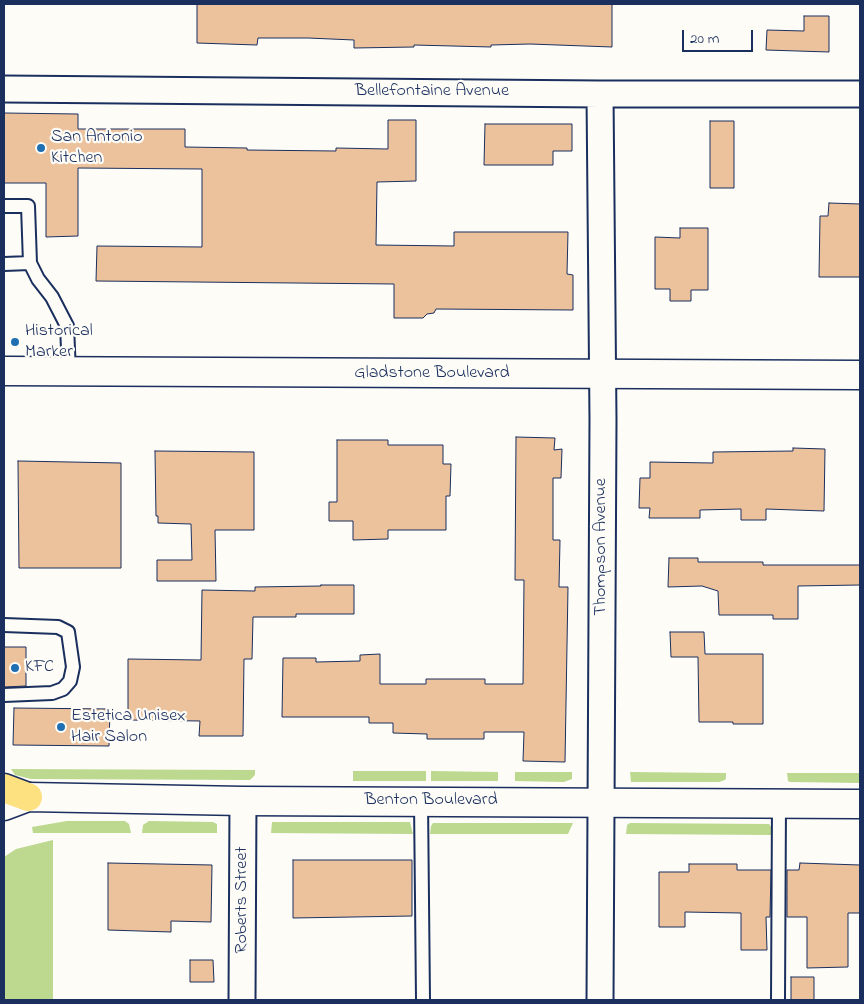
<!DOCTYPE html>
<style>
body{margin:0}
#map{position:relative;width:864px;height:1004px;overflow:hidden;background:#fdfcf7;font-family:"Indie Flower",sans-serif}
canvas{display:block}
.frame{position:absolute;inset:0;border:5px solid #1b2f5e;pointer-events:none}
.scale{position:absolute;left:682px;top:30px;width:71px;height:22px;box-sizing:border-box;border:2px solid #1b2f5e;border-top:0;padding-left:6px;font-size:15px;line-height:18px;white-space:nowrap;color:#1b2f5e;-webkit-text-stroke:4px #fdfcf7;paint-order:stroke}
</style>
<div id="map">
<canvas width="864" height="1004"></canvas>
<div class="frame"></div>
<div class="scale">20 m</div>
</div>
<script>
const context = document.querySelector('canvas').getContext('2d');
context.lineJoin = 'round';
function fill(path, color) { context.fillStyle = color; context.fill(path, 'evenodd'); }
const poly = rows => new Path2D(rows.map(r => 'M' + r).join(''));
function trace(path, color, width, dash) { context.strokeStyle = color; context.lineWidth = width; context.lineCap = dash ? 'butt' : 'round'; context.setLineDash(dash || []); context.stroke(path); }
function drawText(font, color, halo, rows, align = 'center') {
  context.font = font + ' "Indie Flower",sans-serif'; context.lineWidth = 4.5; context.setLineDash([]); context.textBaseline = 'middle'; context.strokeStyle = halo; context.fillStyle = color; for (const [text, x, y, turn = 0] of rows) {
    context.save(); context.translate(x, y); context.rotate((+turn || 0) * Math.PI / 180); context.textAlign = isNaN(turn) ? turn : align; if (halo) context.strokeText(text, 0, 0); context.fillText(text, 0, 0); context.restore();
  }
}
fill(poly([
 [11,769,255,770,255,775,250,780,31,779,15,775],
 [353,771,426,771,426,781,353,781],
 [431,771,498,772,498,781,431,781],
 [515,772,572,772,572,779,564,782,515,781],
 [630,772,726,773,726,778,725,780,719,782,631,782],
 [787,773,860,773,860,783,790,782,788,781],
 [67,821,125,821,129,824,131,833,33,833,32,827],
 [149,821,213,822,217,824,217,833,142,833,143,825],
 [272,822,410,822,413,834,271,833],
 [433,823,573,823,568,834,430,834,431,826],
 [630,823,769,824,771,827,771,835,626,834,627,825],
 [53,840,53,1000,4,1000,4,857,16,849]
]), '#bdd990');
const building = poly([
 [197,4,612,4,612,47,530,44,491,45,491,47,414,45,414,47,354,48,354,40,308,38,258,38,257,45,197,43,197,4],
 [804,16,829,16,829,52,766,50,767,30,804,31,804,16],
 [4,113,78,114,78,129,185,129,185,147,247,148,247,150,336,151,336,148,388,149,388,120,416,120,416,181,377,182,376,245,454,246,454,232,568,232,567,274,573,275,573,310,436,309,434,313,427,314,423,318,394,318,394,284,96,281,97,246,202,247,202,169,78,168,78,236,46,237,46,183,4,183,4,113],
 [710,121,734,121,734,188,710,188,710,121],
 [485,124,572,124,572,151,553,151,553,165,484,165,485,124],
 [829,203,860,204,860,277,819,277,820,216,828,216,829,203],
 [680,228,708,228,708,290,691,290,691,301,670,301,670,289,655,289,655,237,680,238,680,228],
 [516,437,555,438,554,450,562,449,561,478,553,478,553,540,560,540,559,587,568,587,565,762,523,761,524,732,484,732,484,739,427,739,427,734,393,733,393,723,369,723,369,717,282,717,283,658,316,658,316,662,360,661,360,655,380,654,380,684,426,684,426,679,485,679,485,684,523,684,524,580,515,580,516,437],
 [337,440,388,440,388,445,443,445,443,464,451,464,450,496,446,496,446,530,388,530,388,539,353,540,353,521,329,521,329,502,337,502,337,440],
 [793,448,825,449,824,511,766,509,766,520,741,520,741,509,700,510,700,518,649,518,650,508,639,508,640,478,650,478,650,462,713,463,713,452,793,451,793,448],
 [155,451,254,452,254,530,215,530,216,581,157,581,157,560,192,560,191,524,158,523,158,516,156,516,155,451],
 [18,461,121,463,121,568,19,568,18,461],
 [669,558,698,558,698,562,763,562,763,565,860,565,860,585,798,586,798,619,773,619,773,615,719,615,718,591,702,586,668,587,669,558],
 [321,585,354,585,354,614,296,614,296,617,253,617,252,659,244,659,243,736,199,736,200,721,128,720,128,659,201,660,202,590,255,591,255,587,321,586,321,585],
 [670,632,704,632,705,654,763,654,763,724,733,724,733,722,699,722,698,657,671,657,670,632],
 [4,647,26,647,26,686,4,687,4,647],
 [14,708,110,709,109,746,13,745,14,708],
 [293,860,412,860,412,916,293,918,293,860],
 [108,863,212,865,211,922,171,921,171,932,108,930,108,863],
 [800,863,860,865,860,913,848,913,848,967,807,968,807,917,787,917,787,870,799,870,800,863],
 [689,864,737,864,737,870,771,870,770,917,766,917,767,950,741,950,741,913,685,912,685,927,659,927,659,872,689,872,689,864],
 [190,960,213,960,214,982,190,982,190,960],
 [791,977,814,977,814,1000,791,1000,791,977]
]);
fill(building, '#ecc29c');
trace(building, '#1b2f5e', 1);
const service = poly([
 [4,206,28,206,30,263,38,279,52,297,67,326,69,372],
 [4,264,30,263],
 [4,625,58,627,68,632,73,667,70,681,63,689,52,693,4,695],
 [421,801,423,1000],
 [778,1000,779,804]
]);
const minor = poly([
 [4,89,600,94,860,94],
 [242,1000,243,801],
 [600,1000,603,420,600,94]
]);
const tertiary = poly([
 [4,371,860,375],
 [4,806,28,797,243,801,860,804]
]);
const primary = poly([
 [4,788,28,797]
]);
trace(service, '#1b2f5e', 16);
trace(minor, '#1b2f5e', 29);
trace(tertiary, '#1b2f5e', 31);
trace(primary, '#1b2f5e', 31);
trace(service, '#fdfcf7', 12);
trace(minor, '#fdfcf7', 25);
trace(tertiary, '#fdfcf7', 28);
trace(primary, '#fde080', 28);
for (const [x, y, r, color] of [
 [41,148,5,"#1f6fb2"],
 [15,342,5,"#1f6fb2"],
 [15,668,5,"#1f6fb2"],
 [61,727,5,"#1f6fb2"]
]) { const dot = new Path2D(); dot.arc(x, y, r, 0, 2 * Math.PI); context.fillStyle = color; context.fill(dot); trace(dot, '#fdfcf7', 2); }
drawText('18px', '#1b2f5e', '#fdfcf7', [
 ["Bellefontaine Avenue",432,92],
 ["Gladstone Boulevard",432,374],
 ["Thompson Avenue",602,547,-90],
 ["Benton Boulevard",431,801],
 ["Roberts Street",243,900,-90]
]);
drawText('18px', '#1b2f5e', '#fdfcf7', [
 ["San Antonio",51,138],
 ["Kitchen",51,159],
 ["Historical",25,332],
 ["Marker",25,353],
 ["KFC",25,668],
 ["Estetica Unisex",71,717],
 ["Hair Salon",71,738]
], 'left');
</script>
